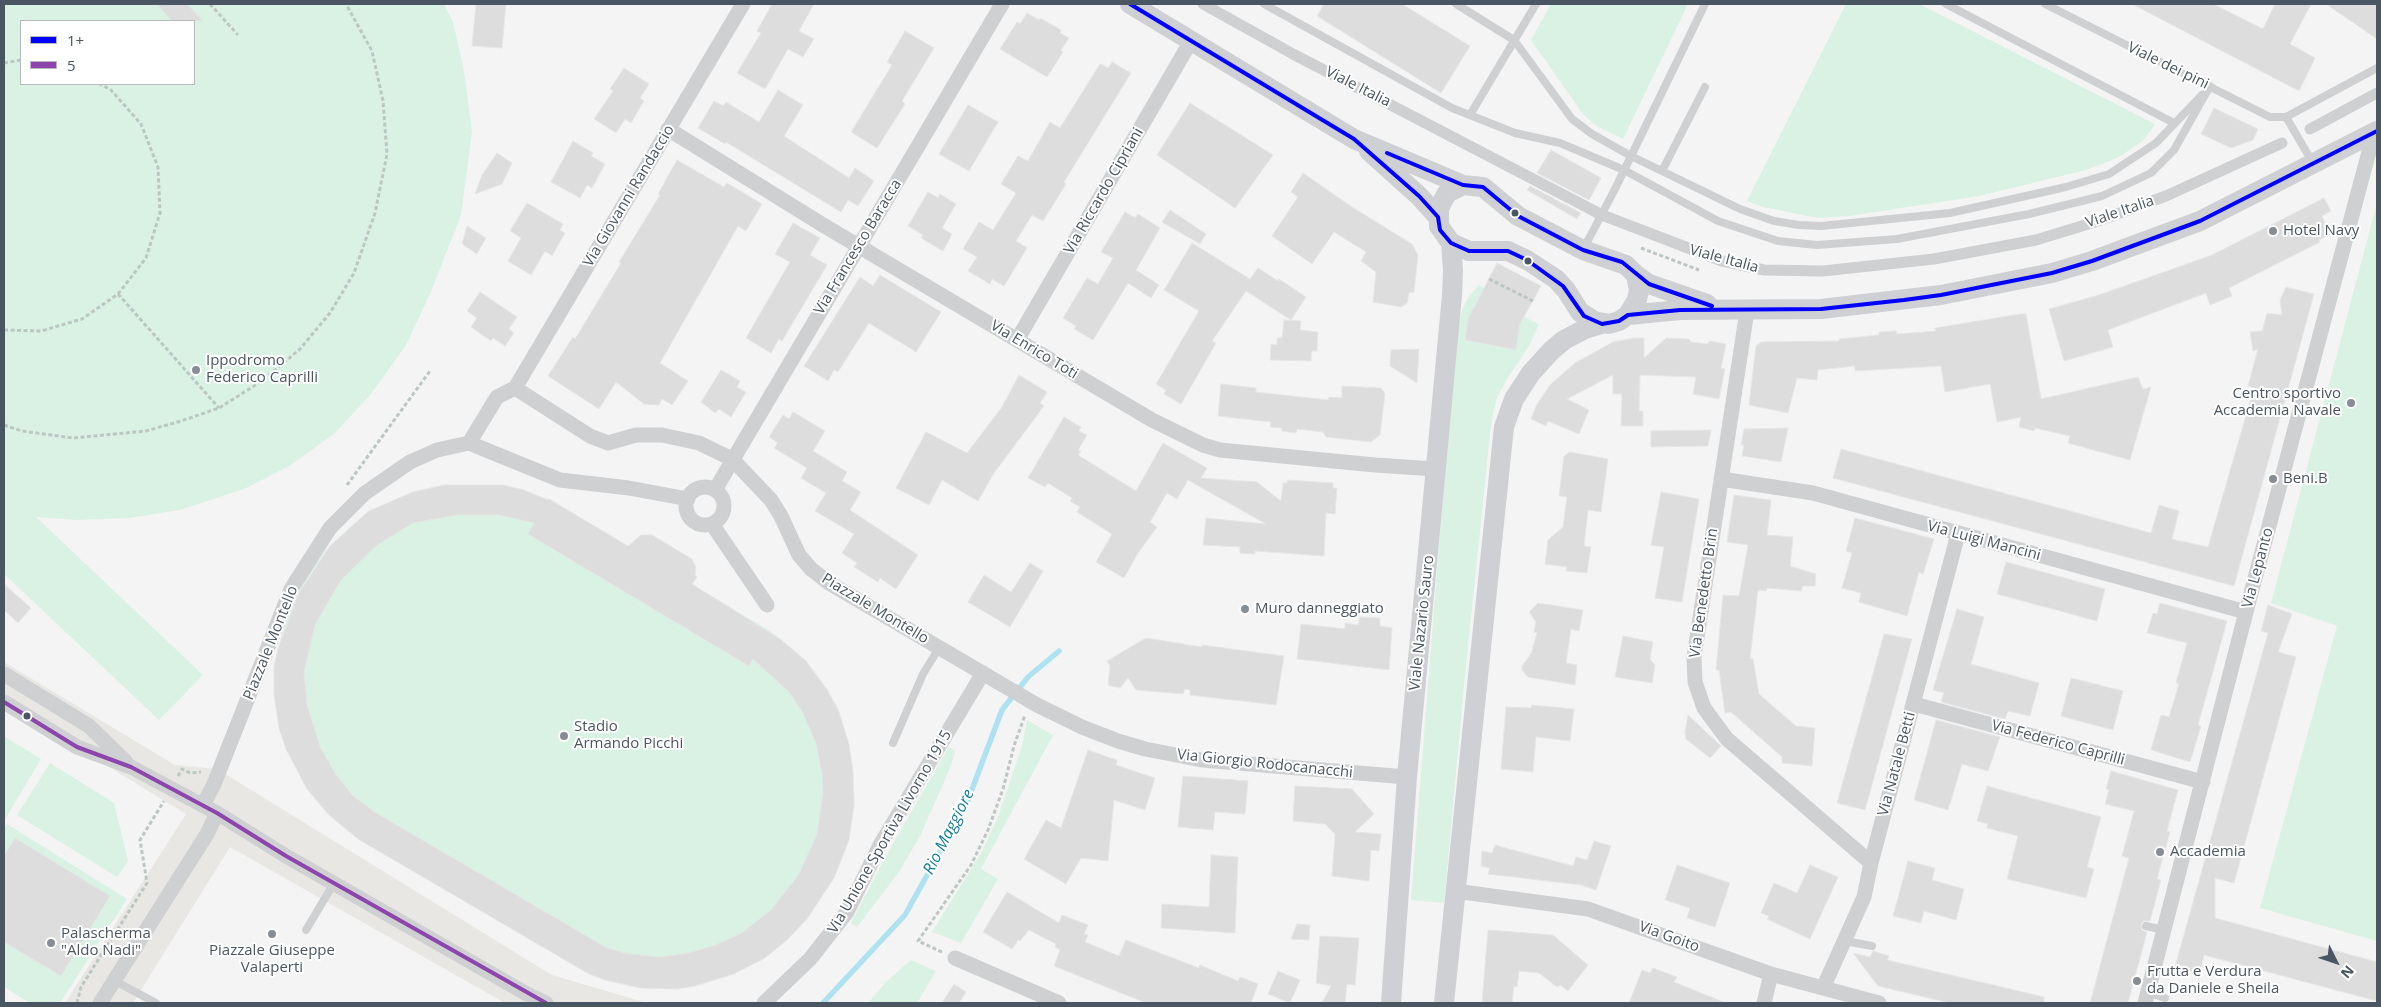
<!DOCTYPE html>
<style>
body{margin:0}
#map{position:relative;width:2381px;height:1007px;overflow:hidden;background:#f4f4f4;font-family:"Open Sans",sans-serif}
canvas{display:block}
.frame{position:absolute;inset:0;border:5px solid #4a5661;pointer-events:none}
.legend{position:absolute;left:20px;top:20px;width:175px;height:65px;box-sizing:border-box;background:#fff;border:1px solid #b7bbc0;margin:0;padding:6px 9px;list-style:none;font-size:15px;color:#4a5661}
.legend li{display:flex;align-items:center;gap:10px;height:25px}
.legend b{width:25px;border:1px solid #b7bbc0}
.north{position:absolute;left:2311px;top:937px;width:50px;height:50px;-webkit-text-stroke:4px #fff;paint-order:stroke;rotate:131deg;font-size:14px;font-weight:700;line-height:20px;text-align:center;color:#4a5661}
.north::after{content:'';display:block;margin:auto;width:18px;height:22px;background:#4a5661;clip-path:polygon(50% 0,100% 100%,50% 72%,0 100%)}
</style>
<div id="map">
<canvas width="2381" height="1007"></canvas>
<div class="frame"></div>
<ul class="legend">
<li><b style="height:6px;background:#00f"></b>1+</li>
<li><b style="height:6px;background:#8e44ad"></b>5</li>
</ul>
<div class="north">N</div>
</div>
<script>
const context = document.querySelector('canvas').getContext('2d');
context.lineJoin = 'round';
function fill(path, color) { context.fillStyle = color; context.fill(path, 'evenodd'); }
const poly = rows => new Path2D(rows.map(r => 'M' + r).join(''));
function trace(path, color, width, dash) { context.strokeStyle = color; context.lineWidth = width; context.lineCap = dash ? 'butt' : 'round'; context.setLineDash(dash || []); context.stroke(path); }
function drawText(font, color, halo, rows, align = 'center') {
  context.font = font + ' "Open Sans",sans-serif'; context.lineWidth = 4; context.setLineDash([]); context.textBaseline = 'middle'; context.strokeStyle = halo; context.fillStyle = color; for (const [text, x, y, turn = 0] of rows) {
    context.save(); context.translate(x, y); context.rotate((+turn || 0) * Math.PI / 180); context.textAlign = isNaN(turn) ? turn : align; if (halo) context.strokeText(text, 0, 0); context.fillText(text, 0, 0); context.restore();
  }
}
fill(poly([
 [4,662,175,765,217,769,552,975,647,1003,505,1003,230,847,133,1003,65,1003,186,814,4,703]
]), '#e8e7e3');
fill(poly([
 [4,4,444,4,453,22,464,71,472,132,461,215,430,294,406,345,371,394,334,434,289,466,244,489,180,510,129,518,77,520,36,517,203,675,159,720,4,574],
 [21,21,194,21,194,84,21,84],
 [1551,4,1688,4,1623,139,1595,125,1583,114,1531,40],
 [1846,4,1919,4,2155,124,2143,141,2117,158,2086,170,1979,196,1849,216,1818,218,1763,207,1747,201],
 [2377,203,2377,941,2260,908,2337,626,2271,603],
 [1479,285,1485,288,1468,319,1465,340,1516,350,1520,324,1524,317,1539,324,1529,346,1507,379,1496,400,1491,424,1464,686,1444,903,1411,900,1455,342,1462,310,1469,296],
 [444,485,503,485,549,499,770,631,794,650,816,674,838,709,842,723,853,771,854,805,849,840,834,878,807,919,787,940,677,989,640,988,605,980,589,974,358,839,329,815,307,789,286,749,279,728,274,695,274,667,287,614,306,577,326,550,350,527,369,511,392,501,413,492],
 [1027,720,1053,735,981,869,998,879,961,943,932,932,981,853,998,817,1022,746],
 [4,736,41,759,4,821],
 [949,747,955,751,951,766,920,836,899,872,857,927,851,923,887,854],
 [50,763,114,803,128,861,117,877,17,815],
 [7,824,127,899,60,1003,30,1003,4,987,4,830],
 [911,960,936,971,917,1003,868,1003,886,982]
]), '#d9f2e3');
trace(poly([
 [823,1003,905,915,966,805,1002,710,1028,677,1059,651]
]), '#aee2f0', 5.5);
const building = poly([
 [157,4,187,4,203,21,172,21,157,4],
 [476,4,506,4,502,48,472,46,476,4],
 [772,4,814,4,799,31,814,39,803,57,788,49,765,89,737,73,761,33,757,31,772,4],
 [1324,4,1402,4,1470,46,1441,93,1317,16,1324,4],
 [2132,4,2213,4,2263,29,2275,4,2311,4,2290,44,2315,58,2299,91,2132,4],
 [2326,4,2377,4,2377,39,2326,4],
 [1027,13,1039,20,1040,18,1061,30,1060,33,1069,38,1061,50,1063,52,1047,77,1000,49,1017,22,1020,24,1027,13],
 [905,31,934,48,902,101,905,104,877,148,851,132,892,65,887,62,905,31],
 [1112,62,1131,73,1064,182,1066,184,1043,221,1032,215,1016,241,1027,248,1004,286,992,279,990,284,968,271,977,257,963,249,979,222,993,230,1008,206,1016,193,1001,184,1018,156,1028,161,1050,122,1060,128,1100,64,1108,68,1112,62],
 [624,68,649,84,640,98,644,101,631,123,625,119,616,133,594,119,613,91,610,89,624,68],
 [778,90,803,105,784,136,849,178,855,168,874,181,858,206,848,200,841,212,726,142,725,144,698,128,714,101,723,106,726,102,759,122,778,90],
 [1190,103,1273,155,1235,208,1157,155,1190,103],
 [968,105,998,122,969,171,939,154,968,105],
 [2214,108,2258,129,2253,140,2231,148,2201,134,2214,108],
 [573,141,593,153,591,156,605,164,592,188,587,185,580,198,551,182,573,141],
 [1551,150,1601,178,1589,200,1537,173,1551,150],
 [497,153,512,163,502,184,475,194,482,175,497,153],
 [677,160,724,187,727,183,762,204,746,231,738,226,660,363,688,381,672,405,662,399,659,405,644,404,616,382,599,409,548,376,573,337,575,339,621,263,619,262,660,195,658,194,677,160],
 [1303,173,1352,207,1412,244,1418,255,1414,292,1409,293,1407,303,1401,307,1373,302,1376,272,1361,261,1366,252,1334,232,1312,264,1272,236,1298,197,1291,192,1303,173],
 [1530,186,1581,213,1577,219,1527,190,1530,186],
 [928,192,938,198,940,194,956,204,942,228,952,234,943,251,921,238,923,235,908,226,928,192],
 [2324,198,2331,211,2322,216,2330,234,2319,240,2320,242,2229,288,2232,296,2210,305,2206,293,2108,330,2113,347,2064,361,2049,309,2099,295,2212,255,2324,198],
 [527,203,563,224,560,230,565,233,552,256,545,251,531,275,508,261,521,238,510,231,527,203],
 [1170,210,1206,234,1200,244,1162,222,1170,210],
 [1125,212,1135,218,1138,214,1160,228,1136,270,1159,285,1151,298,1128,283,1093,340,1074,329,1076,326,1063,318,1087,278,1098,284,1113,258,1101,252,1125,212],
 [793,223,820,238,810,255,827,265,782,341,779,339,771,353,746,338,790,262,775,254,793,223],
 [467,226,486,238,477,254,462,244,467,226],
 [1192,243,1250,279,1258,268,1278,281,1279,279,1306,297,1291,320,1246,291,1212,341,1216,343,1181,404,1164,394,1166,390,1156,384,1199,311,1164,290,1192,243],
 [1497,263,1541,286,1520,324,1516,350,1465,340,1468,319,1497,263],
 [880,275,941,312,916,352,869,323,838,372,834,370,828,381,804,366,860,277,873,286,880,275],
 [2286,287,2314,294,2234,586,1833,478,1841,449,2151,533,2159,505,2179,511,2172,539,2208,547,2254,388,2248,386,2258,349,2253,351,2250,332,2262,331,2267,313,2282,315,2280,300,2286,287],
 [480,292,517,317,509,329,514,333,505,346,493,338,491,341,471,327,477,318,467,311,480,292],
 [2020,314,2026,314,2041,399,2138,377,2143,389,2151,387,2130,460,2068,443,2070,436,2035,428,2034,431,2019,427,2021,417,1997,422,1990,384,1945,392,1941,366,1855,371,1855,366,1818,370,1817,380,1797,378,1788,413,1749,405,1756,346,1761,342,1839,341,1839,339,1879,335,1879,332,1896,331,1897,334,1936,331,1935,328,2020,314],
 [1284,320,1301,321,1300,330,1318,332,1317,351,1312,351,1311,361,1270,360,1271,344,1277,345,1277,338,1282,338,1284,320],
 [1634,338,1644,338,1644,358,1666,338,1689,339,1691,342,1707,344,1710,341,1726,344,1721,368,1725,369,1719,399,1693,394,1696,377,1640,375,1639,411,1643,411,1643,426,1621,426,1622,394,1613,394,1613,375,1567,399,1589,410,1579,434,1548,421,1546,426,1531,419,1536,406,1550,385,1575,363,1613,342,1634,338],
 [1419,349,1417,383,1390,366,1390,362,1391,350,1419,349],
 [721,370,740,381,737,387,746,392,731,417,719,409,715,413,701,402,721,370],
 [1019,375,1047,392,1040,403,1044,406,994,473,978,501,942,480,929,505,896,488,926,432,967,453,1002,407,1019,375],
 [1221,384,1256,388,1256,392,1328,400,1329,397,1342,398,1342,386,1381,388,1385,394,1380,435,1371,442,1326,437,1323,432,1297,429,1296,433,1282,431,1282,428,1270,427,1271,422,1218,416,1221,384],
 [793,412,825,431,813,451,847,472,842,481,861,492,850,510,918,555,896,589,880,578,878,582,854,567,857,563,842,553,854,534,815,511,826,493,801,478,807,468,774,448,778,443,769,437,783,415,789,419,793,412],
 [1064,417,1081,427,1079,431,1087,435,1078,450,1081,451,1078,455,1136,491,1163,443,1207,468,1201,478,1257,482,1281,501,1283,483,1287,483,1287,480,1333,483,1333,488,1337,488,1335,514,1326,513,1324,556,1255,551,1255,554,1240,553,1240,547,1203,545,1206,518,1266,524,1188,480,1177,499,1167,493,1150,522,1157,527,1138,553,1124,578,1096,562,1112,534,1077,512,1080,507,1070,501,1072,498,1048,483,1045,487,1028,478,1064,417],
 [1788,428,1781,462,1742,456,1744,445,1741,445,1744,429,1788,428],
 [1711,430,1708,446,1651,447,1651,431,1711,430],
 [1570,452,1608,459,1601,512,1588,510,1584,546,1591,547,1587,573,1566,571,1567,567,1545,564,1548,540,1563,527,1567,497,1559,496,1564,456,1570,452],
 [444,485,503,485,524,490,548,500,549,499,628,546,641,535,652,535,692,559,696,568,695,575,697,577,692,584,780,639,806,661,826,688,838,709,849,744,853,771,854,805,849,840,834,878,807,919,787,940,765,958,734,974,695,986,677,989,640,988,605,980,589,974,358,839,329,815,307,789,286,749,279,728,274,695,274,667,278,648,299,593,330,546,369,511,413,492,444,485],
 [457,515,500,515,534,523,528,534,749,666,753,659,789,692,802,711,816,743,822,774,823,793,817,834,799,874,772,909,742,933,715,945,689,953,661,957,629,954,607,948,376,813,352,795,335,773,321,749,307,705,304,672,315,625,341,580,377,545,413,523,457,515],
 [1661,492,1699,499,1682,602,1655,598,1664,547,1651,545,1661,492],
 [1734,495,1771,500,1767,535,1793,537,1790,566,1816,574,1815,586,1803,586,1801,591,1767,588,1766,591,1758,590,1750,659,1753,659,1759,694,1796,726,1815,728,1812,766,1782,763,1782,757,1731,712,1725,713,1719,670,1716,670,1723,595,1739,596,1748,545,1727,542,1734,495],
 [1855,518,1934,539,1923,574,1919,572,1907,616,1859,602,1861,593,1842,588,1852,553,1846,551,1855,518],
 [2006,562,2105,589,2097,621,1997,594,2006,562],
 [1030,563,1043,571,1010,627,968,602,984,575,1011,592,1030,563],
 [4,584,31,608,18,623,4,610,4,584],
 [1538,603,1583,610,1579,631,1571,629,1566,663,1577,665,1575,685,1528,677,1522,670,1522,666,1531,654,1537,633,1534,632,1536,622,1529,612,1538,603],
 [2160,603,2227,621,2198,725,2201,726,2190,762,2151,750,2161,715,2169,717,2179,684,2176,683,2187,643,2147,633,2153,613,2157,614,2160,603],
 [2268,605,2292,614,2278,652,2296,657,2234,883,2215,878,2215,918,2377,962,2377,1001,2204,955,2200,974,2175,967,2268,633,2261,631,2268,605],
 [1957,609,1984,617,1971,664,2039,683,2030,716,2008,711,2005,719,1941,702,1944,693,1933,690,1957,609],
 [1360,617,1380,618,1380,626,1392,628,1389,670,1297,659,1301,624,1345,629,1345,623,1358,625,1360,617],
 [1884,634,1912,639,1865,810,1837,803,1884,634],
 [1623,636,1653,642,1650,659,1655,665,1652,683,1615,677,1623,636],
 [1146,638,1202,647,1202,645,1284,656,1276,705,1190,695,1190,690,1185,689,1183,694,1136,690,1128,678,1120,688,1108,685,1110,666,1107,661,1146,638],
 [2071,678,2123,691,2113,730,2061,716,2071,678],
 [1532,705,1574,709,1570,741,1536,737,1533,772,1501,769,1506,707,1531,708,1532,705],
 [1688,715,1721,746,1710,758,1686,739,1685,732,1688,715],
 [1936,720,2000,737,1988,771,1962,764,1948,810,1914,800,1936,720],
 [1088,750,1117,760,1116,765,1155,778,1145,810,1114,800,1108,861,1081,858,1066,884,1024,859,1046,820,1061,828,1088,750],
 [2111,771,2178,790,2167,831,2170,832,2157,879,2161,880,2150,921,2144,921,2141,924,2142,930,2147,932,2128,1003,2090,1003,2129,858,2122,856,2134,811,2105,804,2109,790,2106,789,2111,771],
 [1183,776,1248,781,1245,814,1215,812,1213,830,1178,827,1183,776],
 [1295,786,1352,789,1374,814,1355,832,1381,834,1379,851,1371,850,1369,881,1332,876,1335,834,1325,824,1293,821,1295,786],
 [1987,786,2101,817,2087,867,2094,869,2086,898,2007,879,2018,836,1987,828,1988,824,1977,821,1987,786],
 [15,838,110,896,61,976,4,942,4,856,15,838],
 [1594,841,1611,846,1596,890,1581,885,1488,874,1490,868,1481,866,1482,851,1492,853,1495,845,1573,866,1576,857,1587,860,1594,841],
 [1211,855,1238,857,1235,933,1161,928,1162,904,1209,907,1211,855],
 [1908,861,1935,868,1932,880,1964,889,1956,920,1924,911,1921,923,1893,916,1908,861],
 [1677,865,1730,883,1715,927,1687,918,1690,908,1665,900,1677,865],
 [1810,865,1838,877,1810,939,1767,919,1769,916,1761,913,1774,883,1797,893,1810,865],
 [1007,892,1059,923,1062,915,1088,925,1084,934,1088,935,1085,942,1119,956,1126,940,1199,968,1200,965,1238,981,1240,977,1258,984,1251,1003,1146,1003,1054,966,1060,950,1055,947,1056,944,1029,930,1020,941,1018,940,1012,949,983,932,1007,892],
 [1297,924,1310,925,1309,940,1291,939,1297,924],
 [1488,930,1553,935,1588,965,1568,991,1560,985,1557,987,1539,973,1519,971,1517,987,1514,986,1512,1003,1482,1003,1488,930],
 [1320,936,1359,938,1355,985,1347,984,1345,1003,1322,1003,1331,986,1316,983,1320,936],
 [1873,951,1889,956,1887,960,2044,997,2044,1003,1950,1003,1878,986,1853,953,1870,957,1873,951],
 [1653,968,1677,977,1674,982,1726,1003,1629,1003,1642,970,1650,973,1653,968],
 [1278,971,1300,980,1290,1003,1268,994,1278,971],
 [954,984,966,992,959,1003,942,1003,954,984]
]);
fill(building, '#ddddde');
trace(building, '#e5e6e7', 1);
trace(poly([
 [210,4,238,35],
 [4,63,21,60],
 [1641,248,1699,270],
 [1489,279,1533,301],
 [118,294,219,408],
 [4,330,41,331,82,319,118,294,146,258,160,213,158,167,141,124,111,90,100,84],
 [4,425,22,431,73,438,146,431,181,421,219,408,262,381,300,349,330,313,354,273,375,213,387,154,383,101,372,51,346,4],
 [347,485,430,371],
 [178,776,182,769,190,773,201,772],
 [942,952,918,941,971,865,988,830,1003,789,1014,746,1025,715],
 [77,1003,81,987,147,883,140,840,164,801]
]), '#bcc7c4', 3, [4, 2.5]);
trace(poly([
 [1264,4,1452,108,1515,133,1560,143,1624,170,1718,221,1778,241,1817,245,1897,239,2029,214,2102,196,2151,173,2174,150,2210,86],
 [1456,4,1514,40,1572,119,1592,134,1631,156,1740,209,1774,221,1799,225,1821,226,1950,213,2066,187,2109,174,2156,143,2202,95],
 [1946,4,2174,123],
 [2045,4,2270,117,2286,117,2313,163],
 [1470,115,1536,4],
 [2286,117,2377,68],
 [1662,171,1705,87],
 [1584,248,1616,187,1705,4],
 [893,743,923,674,939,648],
 [2146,926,2164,930],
 [306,930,334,883],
 [1845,941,1872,946],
 [115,981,156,1003],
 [2149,993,2165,998]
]), '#ced0d2', 8);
trace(poly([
 [1203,4,1293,54,1602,215,1722,261,1764,270,1823,271,1934,259,2036,240,2098,221,2166,196,2282,143],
 [2310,129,2377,93]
]), '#ced0d2', 11);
trace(poly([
 [668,129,823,225,1152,420,1203,445,1220,450,1375,465,1435,469],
 [1747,311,1694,657,1695,682,1704,708,1727,739,1871,863],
 [1017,340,1191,41],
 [515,388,590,436,608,443,636,435,662,435,699,443,732,459,771,500,781,516,799,555,811,569,829,583,1037,705,1082,727,1118,741,1145,749,1202,760,1407,777],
 [515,388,743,4],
 [469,443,560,480,629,488,688,499],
 [1721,479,1813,493,2246,612],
 '686 506a19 19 0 1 1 38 0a19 19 0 1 1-38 0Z',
 [715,490,1002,4],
 [712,524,767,605],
 [4,674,89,726,126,762],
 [4,702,77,747,131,767,217,813,286,856,527,994,546,1003],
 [1914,704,2203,782],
 [203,805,214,784,291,589,330,528,365,493,410,462,437,450,469,443,497,397,515,388],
 [1455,891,1588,909,1771,974,1879,1003],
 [955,958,1059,1003],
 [1823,988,1864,897,1871,863,1958,534],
 [100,1003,207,834,217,813],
 [764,1003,810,959,847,912,880,845,983,673],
 [1764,1003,1771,974],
 [2145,1003,2246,612,2374,133]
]), '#ced0d2', 15);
trace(poly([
 [1130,4,1354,139,1463,185],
 [1369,151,1419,196,1438,217],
 [1463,185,1483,187,1518,216,1583,250,1626,265,1636,275,1639,290,1637,300,1628,315,1619,321,1609,324,1594,321,1580,312,1566,290,1556,279,1527,260,1508,251,1469,251,1451,243,1439,226,1439,208,1447,193,1463,185],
 [1636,275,1649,284,1707,304],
 [1628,315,1680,310,1821,309,1941,295,2052,273,2092,261,2200,221,2377,131],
 [1391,1003,1407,777,1452,295,1453,271,1451,243],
 [1444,1003,1504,427,1514,399,1531,373,1551,351,1564,340,1585,329,1602,324]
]), '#ced0d4', 20);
trace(poly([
 [1130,4,1354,139,1419,196,1438,217,1440,230,1451,243,1469,251,1508,251,1527,260,1563,286,1584,316,1602,324,1619,321,1628,315,1680,310,1821,309,1904,300,1941,295,2052,273,2092,261,2200,221,2377,131],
 [1387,153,1463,185,1483,187,1518,216,1583,250,1622,262,1649,284,1712,306]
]), '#00f', 4);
trace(poly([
 [4,702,77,747,131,767,217,813,286,856,546,1003]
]), '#8e44ad', 4);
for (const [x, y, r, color] of [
 [1515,213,4.5,"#4a5661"],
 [2273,231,5,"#868d94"],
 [1528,261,4.5,"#4a5661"],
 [196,370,5,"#868d94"],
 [2351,403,5,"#868d94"],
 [2273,479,5,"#868d94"],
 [1245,609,5,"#868d94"],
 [27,716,4.5,"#4a5661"],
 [564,736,5,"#868d94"],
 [2160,852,5,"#868d94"],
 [272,934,5,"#868d94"],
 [51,943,5,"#868d94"],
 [2137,981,5,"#868d94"]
]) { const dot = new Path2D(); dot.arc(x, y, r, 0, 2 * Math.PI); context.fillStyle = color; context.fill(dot); trace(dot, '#fff', 2); }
drawText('15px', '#4a5661', '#fff', [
 ["Viale dei pini",2168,66,26],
 ["Viale Italia",1358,87,27],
 ["Via Riccardo Cipriani",1104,191,-60],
 ["Via Giovanni Randaccio",629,196,-59],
 ["Viale Italia",2120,212,-19],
 ["Via Francesco Baracca",858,247,-59],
 ["Viale Italia",1724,259,15],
 ["Via Enrico Toti",1034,350,31],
 ["Via Luigi Mancini",1984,541,15],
 ["Via Lepanto",2258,568,-75],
 ["Via Benedetto Brin",1704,593,-82],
 ["Piazzale Montello",875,609,31],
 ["Viale Nazario Sauro",1422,623,-84],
 ["Piazzale Montello",271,643,-68],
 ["Via Federico Caprilli",2058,743,15],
 ["Via Giorgio Rodocanacchi",1265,764,6],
 ["Via Natale Betti",1897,764,-75],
 ["Via Unione Sportiva Livorno 1915",890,832,-60],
 ["Via Goito",1669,937,20]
]);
drawText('15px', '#4a5661', '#fff', [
 ["Hotel Navy",2283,231],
 ["Ippodromo",206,361],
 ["Federico Caprilli",206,378],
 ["Centro sportivo",2341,394,"right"],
 ["Accademia Navale",2341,411,"right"],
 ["Beni.B",2283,479],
 ["Muro danneggiato",1255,609],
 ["Stadio",574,727],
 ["Armando Picchi",574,744],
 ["Accademia",2170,852],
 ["Palascherma",61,934],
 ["\"Aldo Nadi\"",61,951],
 ["Piazzale Giuseppe",272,951,"center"],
 ["Valaperti",272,968,"center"],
 ["Frutta e Verdura",2147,972],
 ["da Daniele e Sheila",2147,989]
], 'left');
drawText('italic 16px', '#0c7c9b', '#fff', [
 ["Rio Maggiore",949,832,-63]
]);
</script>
